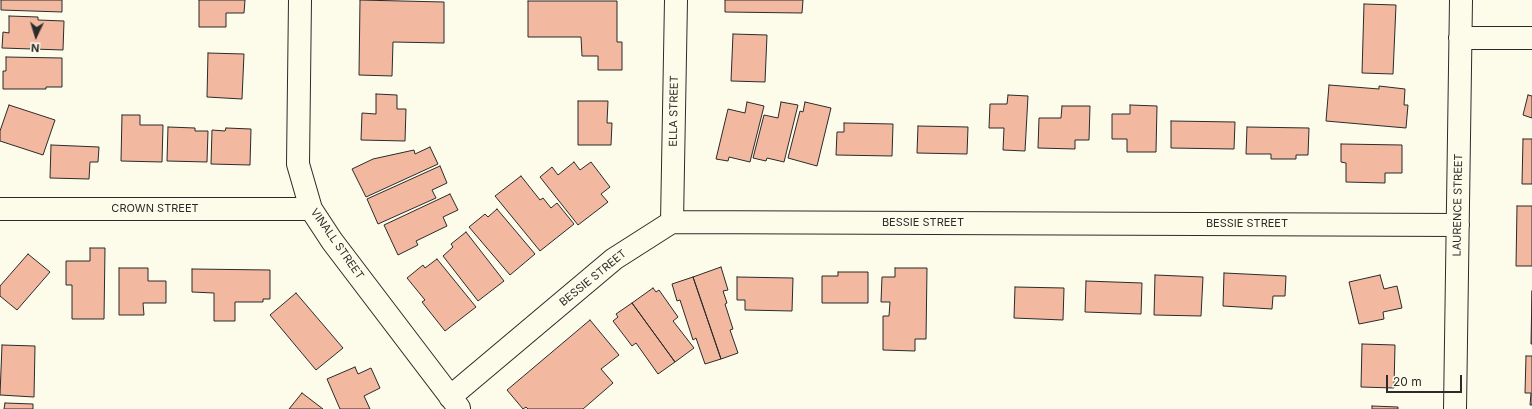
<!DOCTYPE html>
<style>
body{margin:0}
#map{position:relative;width:1532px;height:409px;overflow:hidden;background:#fdfbea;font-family:Inter,sans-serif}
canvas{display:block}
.north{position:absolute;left:16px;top:16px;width:40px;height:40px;-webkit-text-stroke:3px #fdfbea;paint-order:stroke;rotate:184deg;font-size:11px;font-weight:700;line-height:16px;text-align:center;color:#2b2b2b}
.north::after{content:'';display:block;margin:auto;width:14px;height:18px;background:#2b2b2b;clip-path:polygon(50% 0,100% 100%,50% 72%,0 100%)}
.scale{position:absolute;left:1386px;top:375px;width:76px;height:18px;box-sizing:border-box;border:2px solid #2b2b2b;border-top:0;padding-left:5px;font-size:12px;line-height:14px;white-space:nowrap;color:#2b2b2b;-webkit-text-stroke:3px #fdfbea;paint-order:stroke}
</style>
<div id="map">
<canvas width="1532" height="409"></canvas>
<div class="north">N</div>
<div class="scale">20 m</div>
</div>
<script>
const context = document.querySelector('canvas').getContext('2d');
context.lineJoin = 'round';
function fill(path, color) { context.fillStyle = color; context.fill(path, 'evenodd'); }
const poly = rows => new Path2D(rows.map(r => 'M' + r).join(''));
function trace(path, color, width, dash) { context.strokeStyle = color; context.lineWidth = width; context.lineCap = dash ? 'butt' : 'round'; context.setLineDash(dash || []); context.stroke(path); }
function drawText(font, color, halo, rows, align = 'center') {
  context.font = font + ' Inter,sans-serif'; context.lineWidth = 3; context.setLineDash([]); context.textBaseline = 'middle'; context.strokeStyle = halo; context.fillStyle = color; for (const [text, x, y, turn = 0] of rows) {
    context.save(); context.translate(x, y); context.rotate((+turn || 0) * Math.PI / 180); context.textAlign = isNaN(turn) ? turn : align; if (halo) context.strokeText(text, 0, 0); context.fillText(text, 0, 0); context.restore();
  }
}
const building = poly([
 [1,0,62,0,62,12,1,10,1,0],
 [199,0,245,0,244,13,226,13,226,27,199,27,199,0],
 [360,0,444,2,444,43,393,42,392,76,359,75,360,0],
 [725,0,803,0,802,13,725,12,725,0],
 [528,1,617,1,617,42,622,42,622,70,598,70,598,56,582,56,581,37,528,37,528,1],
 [1364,4,1396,5,1393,74,1362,73,1364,4],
 [9,16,38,17,38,20,64,21,63,50,2,48,3,32,9,33,9,16],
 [733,34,767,35,765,82,731,81,733,34],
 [208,53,244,54,242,99,207,97,208,53],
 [6,57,62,58,62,87,46,87,46,89,3,89,3,71,6,71,6,57],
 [1329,85,1379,89,1379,86,1405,89,1404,105,1408,105,1406,128,1326,121,1329,85],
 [376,94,397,95,397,109,406,109,405,141,361,140,362,113,376,114,376,94],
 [1008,95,1028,96,1025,151,1003,150,1004,128,989,128,990,104,1007,104,1008,95],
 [1528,95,1532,96,1532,118,1523,115,1528,95],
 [578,101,608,101,607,123,612,123,611,145,578,145,578,101],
 [747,102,764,106,750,162,729,157,728,161,716,159,728,109,745,113,747,102],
 [781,102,798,105,784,162,767,158,766,161,753,158,764,115,778,118,781,102],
 [805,102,831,108,817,166,788,158,800,111,803,112,805,102],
 [9,105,55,120,43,155,0,141,0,131,9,105],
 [1130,105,1157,106,1156,152,1127,152,1127,139,1112,139,1112,114,1130,114,1130,105],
 [1062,106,1090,106,1089,140,1075,140,1075,149,1038,148,1039,118,1061,118,1062,106],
 [122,115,140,115,140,125,163,125,162,162,121,161,122,115],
 [1171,121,1235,122,1234,149,1171,148,1171,121],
 [844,123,893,124,892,156,836,155,837,132,844,132,844,123],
 [918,126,968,127,967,154,917,153,918,126],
 [168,127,195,128,195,131,208,131,207,162,167,161,168,127],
 [1247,127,1309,128,1308,155,1296,155,1296,159,1271,159,1271,154,1246,154,1247,127],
 [226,128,251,129,250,165,211,164,212,130,225,131,226,128],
 [1523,139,1532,139,1532,184,1522,184,1523,139],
 [1341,144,1402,145,1402,173,1385,173,1385,183,1346,182,1346,163,1341,162,1341,144],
 [51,145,99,147,98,162,90,162,89,179,50,178,51,145],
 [430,147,438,164,366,197,352,169,373,159,414,150,415,154,430,147],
 [574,162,580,170,591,162,610,187,601,194,608,202,578,225,540,177,552,167,558,175,574,162],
 [440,166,447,183,432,190,436,198,378,224,367,199,440,166],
 [521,176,540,200,543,198,551,208,557,203,574,224,540,251,495,196,521,176],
 [450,194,458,210,443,217,447,226,416,241,418,245,398,255,384,225,450,194],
 [1517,206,1532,206,1532,266,1516,266,1517,206],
 [497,209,535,254,510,275,469,227,485,214,488,217,497,209],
 [466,232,504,281,478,301,443,256,453,247,451,244,466,232],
 [90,248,105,248,104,319,72,319,72,285,66,285,66,261,90,261,90,248],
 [28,254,50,272,17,310,0,296,0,286,28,254],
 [437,259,476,307,445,331,422,302,425,300,407,278,423,265,425,268,437,259],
 [721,267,728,290,723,291,727,303,725,304,733,329,730,330,738,353,721,359,693,277,721,267],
 [119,268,148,268,148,281,166,281,166,303,143,303,144,315,119,315,119,268],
 [895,268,927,268,926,339,915,339,915,351,883,350,883,316,889,316,890,302,881,302,882,277,895,277,895,268],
 [192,269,270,270,270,299,263,299,263,302,235,302,235,321,214,321,214,293,192,292,192,269],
 [838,272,868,272,868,303,822,303,822,276,838,276,838,272],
 [1224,273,1286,276,1285,296,1273,296,1272,309,1223,306,1224,273],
 [1155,275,1203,277,1201,316,1154,315,1155,275],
 [1380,275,1384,289,1397,286,1402,308,1383,312,1384,319,1359,324,1349,282,1380,275],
 [693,277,721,359,705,364,696,338,693,340,680,300,677,301,672,284,693,277],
 [737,277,793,278,792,311,745,310,745,300,737,300,737,277],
 [1086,281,1142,283,1141,314,1085,312,1086,281],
 [1015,287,1064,288,1063,320,1014,318,1015,287],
 [653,288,656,292,659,290,678,317,673,321,694,348,675,362,632,303,653,288],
 [1532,291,1532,344,1531,344,1532,291],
 [296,293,343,348,316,370,270,315,296,293],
 [632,303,675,362,658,374,636,343,632,346,613,321,618,317,616,314,632,303],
 [590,320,619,355,601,369,613,383,583,409,528,409,526,407,523,409,507,390,590,320],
 [1362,344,1395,345,1394,388,1361,387,1362,344],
 [2,345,35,346,34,397,0,395,2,345],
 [1526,356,1532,356,1532,405,1530,405,1531,393,1525,393,1526,356],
 [355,367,358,374,371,368,380,388,364,396,370,409,340,409,327,379,355,367],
 [302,393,323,409,289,409,302,393],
 [5,403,33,404,33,409,4,409,5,403],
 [1372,406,1398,407,1398,409,1372,409,1372,406]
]);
fill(building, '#f2b8a0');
trace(building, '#2b2b2b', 1);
const street = poly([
 [300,0,298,164,311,209,332,241,459,408],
 [1460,38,1532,38],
 [0,209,311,209],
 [672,222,676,0],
 [450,397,614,259,672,222,1458,225],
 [1455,409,1461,0]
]);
trace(street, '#2b2b2b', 24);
trace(street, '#fdfbea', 22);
drawText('11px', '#2b2b2b', '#fdfbea', [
 ["ELLA STREET",674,111,-89],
 ["LAURENCE STREET",1458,205,-89],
 ["CROWN STREET",155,209],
 ["BESSIE STREET",923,223],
 ["BESSIE STREET",1247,224],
 ["VINALL STREET",337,244,55],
 ["BESSIE STREET",593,278,-39]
]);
</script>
